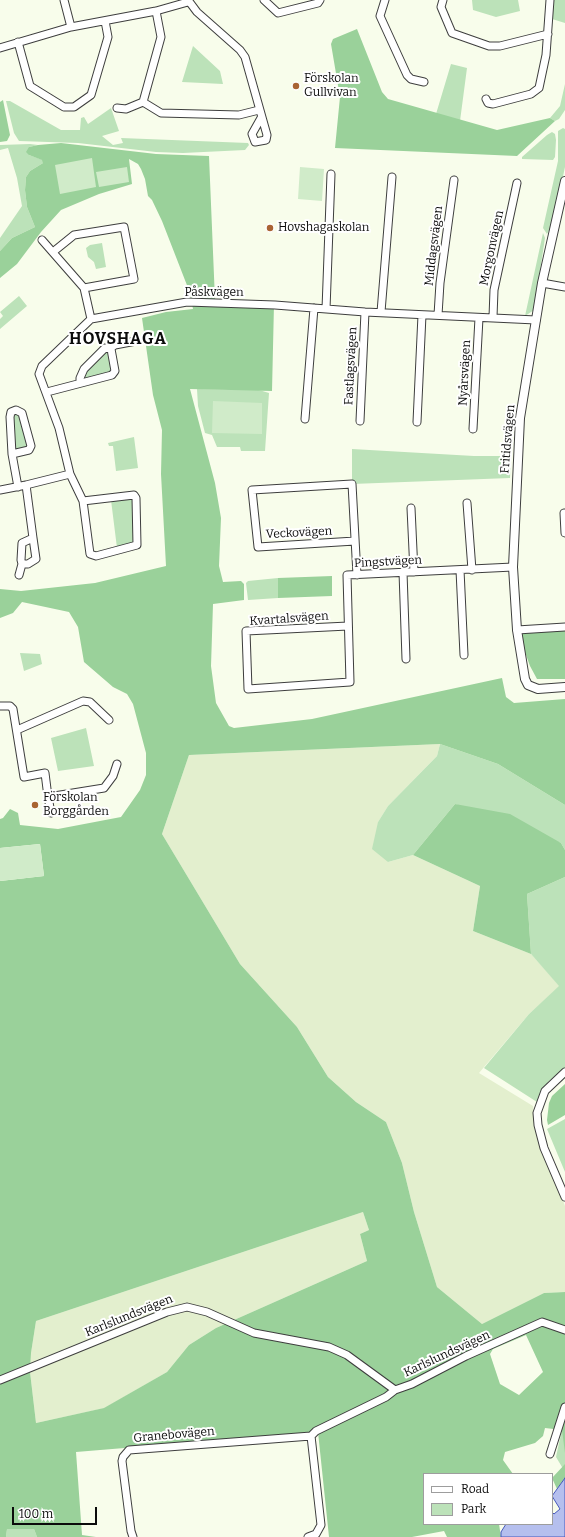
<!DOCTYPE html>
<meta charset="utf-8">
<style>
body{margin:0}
#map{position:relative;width:565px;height:1537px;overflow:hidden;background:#f8fdeb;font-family:Bitter,serif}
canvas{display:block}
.legend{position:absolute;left:423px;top:1473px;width:130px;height:52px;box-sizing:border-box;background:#fff;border:1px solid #9d9d9d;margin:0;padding:5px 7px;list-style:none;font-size:12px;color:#0b0b0b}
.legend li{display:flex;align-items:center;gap:8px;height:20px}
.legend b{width:20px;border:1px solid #9d9d9d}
.scale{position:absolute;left:12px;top:1507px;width:85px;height:18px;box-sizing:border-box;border:2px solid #0b0b0b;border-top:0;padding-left:5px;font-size:12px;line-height:14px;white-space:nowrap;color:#0b0b0b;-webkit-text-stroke:3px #fff;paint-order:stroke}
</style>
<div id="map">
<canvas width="565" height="1537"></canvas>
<ul class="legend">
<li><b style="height:5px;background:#fff"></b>Road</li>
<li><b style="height:11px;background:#bce2b9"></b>Park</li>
</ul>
<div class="scale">100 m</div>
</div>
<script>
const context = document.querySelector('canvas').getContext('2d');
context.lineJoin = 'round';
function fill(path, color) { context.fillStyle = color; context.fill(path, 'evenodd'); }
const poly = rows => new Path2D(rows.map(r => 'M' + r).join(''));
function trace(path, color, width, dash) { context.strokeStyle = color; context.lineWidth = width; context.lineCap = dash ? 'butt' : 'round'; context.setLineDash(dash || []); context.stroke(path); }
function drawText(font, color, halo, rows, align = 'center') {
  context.font = font + ' Bitter,serif'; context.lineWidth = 4; context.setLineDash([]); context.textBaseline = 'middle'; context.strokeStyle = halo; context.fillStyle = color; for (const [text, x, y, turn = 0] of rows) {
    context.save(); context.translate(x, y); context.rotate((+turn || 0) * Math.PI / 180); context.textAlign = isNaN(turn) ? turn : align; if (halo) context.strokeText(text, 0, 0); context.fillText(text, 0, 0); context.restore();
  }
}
fill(poly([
 [440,744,437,756,388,806,378,822,388,862,413,855,480,886,473,931,531,954,560,986,529,1014,479,1073,533,1106,536,1131,565,1206,565,1292,544,1293,482,1324,437,1287,414,1212,402,1163,386,1122,356,1102,328,1077,297,1027,240,964,162,834,189,755],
 [363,1212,369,1230,360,1234,367,1261,216,1328,189,1345,167,1372,105,1408,36,1423,30,1372,31,1353,36,1321]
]), '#e3efce');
fill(poly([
 [472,0,518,0,520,11,496,17,473,10],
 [553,0,565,0,565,23,552,19],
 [193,46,220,71,223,84,182,82],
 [451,64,467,68,460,121,436,114],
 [565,84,565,110,559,119,555,121,550,118,560,106],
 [6,101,10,101,61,130,80,130,81,118,84,117,88,124,111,108,119,131,102,136,113,145,123,143,121,138,248,143,249,145,245,150,183,153,156,152,78,143,19,141,14,133],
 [563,128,565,129,565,167,553,223,547,234,543,228,558,161,558,131],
 [552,132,555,134,556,140,555,157,553,160,522,159,522,157,547,135],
 [30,144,38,145,29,147,29,155,43,160,43,163,30,171,26,177,25,190,27,207,35,227,12,238,0,251,0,238,22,206,17,178,8,148,0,150,0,145],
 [543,233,545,238,534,310,525,316],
 [102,243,106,267,96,269,94,262,88,257,86,248,90,245],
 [19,296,27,306,0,329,0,319,3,316,0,312],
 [105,351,110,352,113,369,110,373,85,379,84,371],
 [197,389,259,390,269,393,265,451,241,451,240,447,217,447,212,435,205,433,198,406],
 [16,413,20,414,29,445,26,448,15,450,13,415],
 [134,437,138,468,116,471,113,446,109,446,108,443],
 [352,449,474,456,511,456,510,478,352,484],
 [128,497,133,499,134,542,117,548,111,500],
 [278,578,278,598,248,600,246,583,248,581],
 [20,653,40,654,42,664,24,671],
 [86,728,94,766,58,771,51,738],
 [440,744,498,764,565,805,565,850,561,843,455,804,413,855,388,862,372,849,378,822,388,806,437,756],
 [565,877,565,1068,548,1082,537,1102,484,1068,529,1014,559,986,531,954,527,894],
 [565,1119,565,1172,547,1129],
 [565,1415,565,1472,556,1457],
 [7,1529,34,1529,37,1537,6,1537]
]), '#bce2b9');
fill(poly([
 [357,29,382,92,388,99,497,130,550,118,555,121,517,156,335,148,340,97,331,44,333,39],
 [3,100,10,135,7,141,0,142,0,102],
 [61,143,156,154,209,156,215,300,274,304,272,391,190,389,215,483,221,518,219,566,223,582,241,581,244,584,244,600,213,604,211,666,216,703,229,726,234,728,312,719,502,678,506,697,514,703,565,699,565,805,498,764,440,744,189,755,162,834,240,964,297,1027,328,1077,356,1102,386,1122,402,1163,414,1212,437,1287,482,1324,544,1293,565,1292,565,1453,562,1430,545,1428,543,1436,535,1443,505,1452,503,1460,513,1474,424,1474,424,1524,499,1524,501,1537,447,1537,444,1531,412,1537,329,1537,318,1432,76,1452,82,1535,96,1537,37,1537,34,1529,7,1529,6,1537,0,1537,0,881,44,876,40,844,0,848,0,819,3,818,10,809,18,813,20,825,58,829,121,817,140,790,146,775,146,753,133,704,127,694,113,687,84,662,78,627,69,612,22,602,13,613,0,618,0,589,21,591,95,583,166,566,161,474,162,430,153,395,142,318,166,312,193,309,190,293,162,221,152,200,148,196,145,179,141,169,138,164,129,159,132,184,99,194,61,210,41,232,17,264,0,278,0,251,12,238,35,227,27,207,25,190,26,177,30,171,43,163,42,160,29,155,26,152,29,147,38,145],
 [363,1212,369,1230,360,1234,367,1261,216,1328,189,1345,167,1372,104,1408,36,1423,30,1372,31,1353,36,1321],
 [526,1335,543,1372,519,1395,500,1384,490,1354,493,1349],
 [332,576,332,596,278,598,278,578],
 [565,627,565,679,537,679,530,666,517,630],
 [455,804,510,814,561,843,565,850,565,877,527,894,531,954,473,931,480,886,413,855],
 [565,1084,565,1115,548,1125,547,1120,549,1103,552,1096],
 [565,1464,565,1478,557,1489,552,1478]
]), '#9ad19a');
fill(poly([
 [92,158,96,187,60,194,55,165],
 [127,167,129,182,99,187,96,172],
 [300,167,324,169,322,201,298,199],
 [213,401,262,403,262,434,212,433],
 [40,844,44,876,0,881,0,848]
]), '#d0ebc9');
const water = poly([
 [565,1478,565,1537,501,1537,501,1532,506,1524,552,1524,552,1512,554,1514,560,1509,552,1496,565,1478]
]);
fill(water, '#b5bfee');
trace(water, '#4557bc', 1);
const minor = poly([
 [64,0,71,27],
 [188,0,197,12,240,50,245,57,267,135,266,140,255,142,252,134,261,118],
 [264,0,278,13,318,3,320,0],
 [385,0,380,16,407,75,411,79,424,82],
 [443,0,441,7,452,33,489,46,500,46,548,34],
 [156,11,161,37,143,102,161,113,239,115,259,110],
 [18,42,30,86,64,107,74,107,91,95,108,37,105,21],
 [0,48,71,27,156,11,188,2],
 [486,99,488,103,493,104,531,94,539,88,546,55,550,0],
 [117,108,126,109,143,102],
 [42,240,84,288,91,319],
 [53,252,74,235,124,227,134,279,84,288],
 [542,283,565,287],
 [326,309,331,174],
 [381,312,392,177],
 [438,315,440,283,454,180],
 [493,317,494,290,517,183],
 [91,319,187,302,275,305,365,312,536,320],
 [111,348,115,345,136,341],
 [47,392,112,375,115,371,111,349,105,348,84,369,80,378,80,383],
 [305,419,314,308],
 [360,421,365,312],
 [417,422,422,315],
 [473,429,479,318],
 [12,454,29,450,31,446,22,413,16,410,11,412,10,417,12,454,18,487],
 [26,485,33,538,22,543,21,560,22,564,28,564,36,559,33,538],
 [0,490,26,485,70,474],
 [83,501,134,495,136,498,137,545,96,556,90,554,83,501,70,474,59,428,39,374,42,366,91,319],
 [467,503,472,570],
 [411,508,414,572],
 [564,513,565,533],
 [355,541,258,547,252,490,352,484,357,575],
 [460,570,464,655],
 [403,572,406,659],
 [19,575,22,564],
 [348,626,246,631,248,689,350,682,347,575,513,567],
 [517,630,565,627],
 [0,706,10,706,13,709,24,777,45,773,48,797,104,788,113,776,117,764],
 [17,730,83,701,90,702,109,720],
 [48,797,51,813],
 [565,1072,545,1091,537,1113,538,1125,544,1148,565,1197],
 [0,1380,167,1312,187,1307,207,1312,254,1333,329,1347,347,1355,395,1390],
 [550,1454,565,1407],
 [133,1537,131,1531,122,1461,123,1457,129,1450,311,1436],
 [308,1537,316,1534,321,1525,311,1436,316,1431,386,1397,395,1390,412,1384,466,1356,542,1322,565,1330]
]);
const tertiary = poly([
 [565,181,542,283,520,418,513,567,517,630,525,679,528,685,538,689,565,687]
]);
trace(minor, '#3e3e3e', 9);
trace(tertiary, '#3e3e3e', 10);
trace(minor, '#fff', 7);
trace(tertiary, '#fff', 8);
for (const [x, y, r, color] of [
 [296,86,4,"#a96334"],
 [270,228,4,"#a96334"],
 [35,805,4,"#a96334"]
]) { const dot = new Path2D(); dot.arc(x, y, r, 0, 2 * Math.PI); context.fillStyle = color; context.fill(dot); trace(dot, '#fff', 1.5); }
drawText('12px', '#0b0b0b', '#fff', [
 ["Förskolan",304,79],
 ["Gullvivan",304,93],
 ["Hovshagaskolan",278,228],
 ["Förskolan",43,798],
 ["Borggården",43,812]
], 'left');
drawText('12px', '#0b0b0b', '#fff', [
 ["Middagsvägen",434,246,-83],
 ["Morgonvägen",492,248,-78],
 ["Påskvägen",214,293],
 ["Fastlagsvägen",351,366,-87],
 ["Nyårsvägen",465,373,-87],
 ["Fritidsvägen",508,439,-85],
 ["Veckovägen",299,533,-3],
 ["Pingstvägen",388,562,-3],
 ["Kvartalsvägen",289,619,-4],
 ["Karlslundsvägen",129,1316,-22],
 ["Karlslundsvägen",447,1354,-25],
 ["Granebovägen",174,1435,-5]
]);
context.letterSpacing = '1px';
drawText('bold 16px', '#0b0b0b', '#fff', [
 ["HOVSHAGA",118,340]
]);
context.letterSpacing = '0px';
</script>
